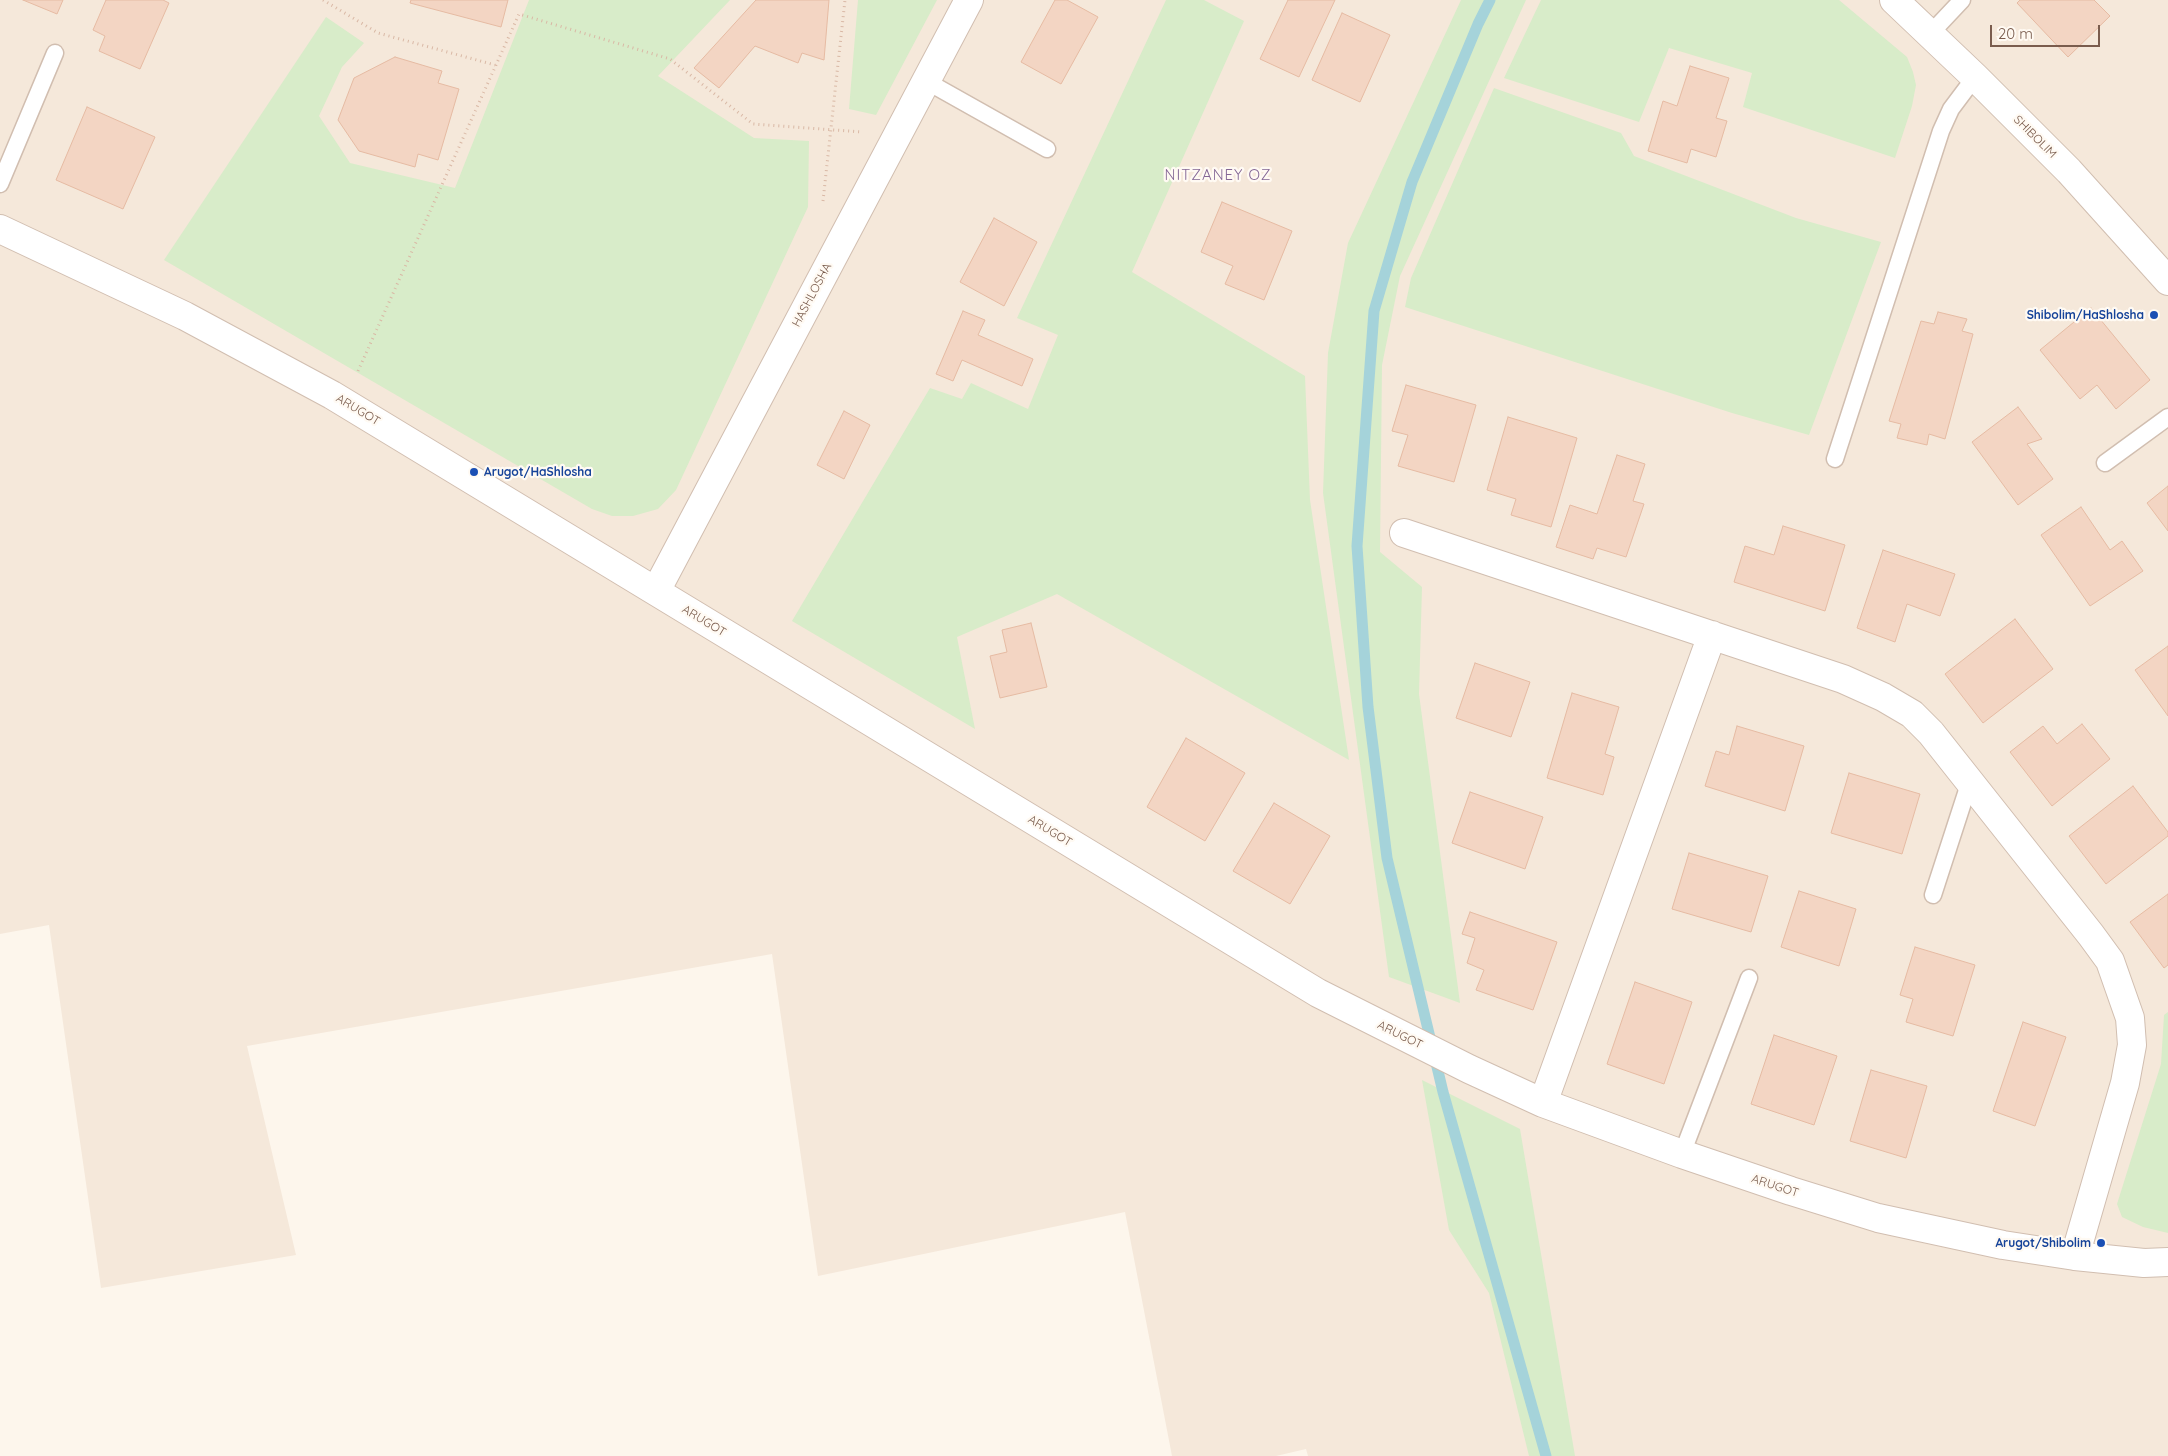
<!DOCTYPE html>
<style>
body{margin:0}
#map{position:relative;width:2168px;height:1456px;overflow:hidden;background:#fdf6ec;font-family:Quicksand,sans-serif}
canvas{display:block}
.scale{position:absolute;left:1990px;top:25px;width:110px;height:22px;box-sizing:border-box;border:2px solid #7a5c4d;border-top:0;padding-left:6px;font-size:15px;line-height:18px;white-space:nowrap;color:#7a5c4d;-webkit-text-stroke:4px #fffaf3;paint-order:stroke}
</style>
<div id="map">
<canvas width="2168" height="1456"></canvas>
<div class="scale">20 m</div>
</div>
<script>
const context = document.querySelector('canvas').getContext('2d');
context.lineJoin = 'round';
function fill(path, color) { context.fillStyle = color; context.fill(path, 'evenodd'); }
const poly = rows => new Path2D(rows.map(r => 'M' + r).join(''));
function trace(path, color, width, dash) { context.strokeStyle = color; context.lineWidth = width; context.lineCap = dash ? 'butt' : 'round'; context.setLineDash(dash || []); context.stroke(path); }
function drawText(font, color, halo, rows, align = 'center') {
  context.font = font + ' Quicksand,sans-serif'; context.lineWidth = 4.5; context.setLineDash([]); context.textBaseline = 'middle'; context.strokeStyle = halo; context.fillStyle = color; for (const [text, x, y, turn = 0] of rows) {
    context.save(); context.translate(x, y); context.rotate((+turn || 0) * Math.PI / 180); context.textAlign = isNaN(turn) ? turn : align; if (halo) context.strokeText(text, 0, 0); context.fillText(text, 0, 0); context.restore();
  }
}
fill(poly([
 [0,0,2168,0,2168,1456,1308,1456,1306,1449,1276,1456,1172,1456,1125,1212,818,1276,772,954,247,1046,296,1255,101,1288,49,925,0,934]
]), '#f5e8da');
fill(poly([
 [529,0,730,0,658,76,754,138,809,141,808,207,676,490,658,509,633,516,612,516,592,509,164,260,326,17,364,43,342,67,319,116,350,163,455,188],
 [858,0,937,0,876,115,849,109],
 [1166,0,1204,0,1244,21,1132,272,1305,376,1310,500,1349,760,1057,594,957,637,975,729,792,621,930,388,962,399,971,383,1028,409,1058,335,1017,318],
 [1461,0,1526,0,1400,276,1382,365,1380,552,1422,587,1419,694,1460,1003,1389,977,1323,493,1328,353,1348,243],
 [1541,0,1839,0,1907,57,1913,72,1916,85,1912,106,1895,158,1743,107,1752,73,1669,48,1639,122,1504,78],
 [1494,88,1621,133,1634,156,1796,218,1881,242,1809,435,1732,413,1405,307,1411,278],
 [2168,1012,2168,1233,2143,1227,2122,1217,2117,1204,2161,1064,2164,1015],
 [1422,1080,1520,1129,1575,1456,1529,1456,1489,1293,1449,1230]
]), '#d8ecc9');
trace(poly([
 [1490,0,1478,24,1412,182,1374,311,1357,546,1368,707,1387,858,1443,1092,1546,1456]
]), '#a5d3da', 11);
const building = poly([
 [23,0,63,0,57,14,23,0],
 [106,0,163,0,169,3,140,69,99,51,105,36,93,30,106,0],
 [411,0,508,0,501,27,410,3,411,0],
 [756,0,829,0,824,60,802,53,798,63,755,46,719,88,694,68,756,0],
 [1055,0,1067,0,1098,17,1061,84,1021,62,1055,0],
 [1288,0,1335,0,1299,77,1260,59,1288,0],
 [2020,0,2094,0,2110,16,2068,57,2017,3,2020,0],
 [1342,13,1390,35,1360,102,1312,80,1342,13],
 [395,57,442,71,438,83,459,89,438,160,418,154,415,167,359,151,338,120,354,78,395,57],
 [1690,66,1729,78,1716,118,1727,121,1716,157,1691,149,1687,163,1648,151,1663,101,1677,106,1690,66],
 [87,107,155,137,123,209,56,180,87,107],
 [1222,202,1292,231,1264,300,1225,284,1233,266,1201,252,1222,202],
 [994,218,1037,242,1004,306,960,282,994,218],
 [2091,308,2150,380,2116,409,2097,385,2080,399,2040,350,2091,308],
 [963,311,985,320,978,335,1033,359,1022,386,962,360,953,381,936,374,963,311],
 [1938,312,1967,319,1962,331,1973,334,1945,439,1929,434,1927,445,1897,438,1901,424,1889,421,1921,321,1934,324,1938,312],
 [1406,385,1476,405,1454,482,1398,466,1408,435,1392,431,1406,385],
 [2018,407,2042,439,2027,444,2053,479,2018,505,1972,442,2018,407],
 [844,411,870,425,844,479,817,465,844,411],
 [1508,417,1577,438,1551,527,1511,515,1516,499,1487,490,1508,417],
 [1617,455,1645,464,1633,501,1644,504,1626,557,1597,548,1593,559,1556,547,1570,505,1597,514,1617,455],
 [2168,486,2168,531,2147,503,2168,486],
 [2081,507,2110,550,2122,541,2143,571,2090,606,2041,535,2081,507],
 [1783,526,1845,545,1825,611,1734,582,1745,546,1774,555,1783,526],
 [1883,550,1955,574,1940,616,1907,604,1895,642,1857,628,1883,550],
 [2015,619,2053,669,1983,723,1945,674,2015,619],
 [1031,623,1047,687,1000,698,990,656,1007,652,1002,630,1031,623],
 [2168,646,2168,716,2135,670,2168,646],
 [1475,663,1530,682,1511,737,1456,718,1475,663],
 [1572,693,1619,707,1605,754,1614,757,1603,795,1547,778,1572,693],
 [2082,724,2110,759,2052,806,2010,752,2043,726,2057,744,2082,724],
 [1737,726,1804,746,1785,811,1705,786,1716,751,1729,755,1737,726],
 [1186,738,1245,773,1205,841,1147,807,1186,738],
 [1849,773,1920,794,1902,854,1831,833,1849,773],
 [2133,786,2168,832,2168,836,2106,884,2069,836,2133,786],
 [1470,792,1543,817,1525,869,1452,843,1470,792],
 [1274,803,1330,836,1290,904,1233,871,1274,803],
 [1689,853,1768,876,1751,932,1672,909,1689,853],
 [1799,891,1856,909,1839,966,1781,947,1799,891],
 [2168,894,2168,965,2164,968,2130,922,2168,894],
 [1470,912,1557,942,1533,1010,1476,990,1484,970,1467,963,1475,938,1462,934,1470,912],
 [1915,947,1975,965,1953,1036,1906,1022,1913,999,1900,995,1915,947],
 [1635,982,1692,1002,1664,1084,1607,1064,1635,982],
 [2023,1022,2066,1037,2035,1126,1993,1111,2023,1022],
 [1774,1035,1837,1056,1814,1125,1751,1104,1774,1035],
 [1871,1070,1927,1086,1906,1158,1850,1141,1871,1070]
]);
fill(building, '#f3d5c3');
trace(building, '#e6bba3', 1);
const lane = poly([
 [1930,34,1962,0],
 [926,81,1047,149],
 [0,184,55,53],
 [1835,459,1941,131,1951,109,1975,77],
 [2105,463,2168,417],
 [1933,895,1970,781],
 [1682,1154,1749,978]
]);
const street = poly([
 [1894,0,1975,77,2069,171,2168,281],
 [0,229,185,316,332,395,1318,993,1469,1069,1543,1103,1682,1154,1791,1191,1878,1218,2003,1245,2075,1256,2144,1263,2168,1262],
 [1404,533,1843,679,1883,697,1912,714,1931,733,2091,935,2110,961,2130,1018,2132,1045,2125,1083,2075,1256],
 [656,591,969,0],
 [1543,1103,1712,635]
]);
trace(lane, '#d1beb0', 19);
trace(street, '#d1beb0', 30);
trace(poly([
 [323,0,378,33,495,65],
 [823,201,845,0],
 [358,371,519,14,670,59,753,124,862,132]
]), '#d9b8a5', 3, [1, 4]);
trace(lane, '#fff', 16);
trace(street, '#fff', 28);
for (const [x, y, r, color] of [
 [2154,315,5,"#1a4fb4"],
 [474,472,5,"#1a4fb4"],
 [2101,1243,5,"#1a4fb4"]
]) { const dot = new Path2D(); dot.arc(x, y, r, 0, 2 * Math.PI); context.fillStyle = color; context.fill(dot); trace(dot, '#fffaf3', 2); }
drawText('12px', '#7a5c4d', '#fffaf3', [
 ["SHIBOLIM",2035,137,45],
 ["HASHLOSHA",812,295,-62],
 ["ARUGOT",358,410,31],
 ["ARUGOT",704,621,31],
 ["ARUGOT",1050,831,31],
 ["ARUGOT",1400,1035,26],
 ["ARUGOT",1775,1186,18]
]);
drawText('bold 12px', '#164399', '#fffaf3', [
 ["Shibolim/HaShlosha",2144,315],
 ["Arugot/HaShlosha",484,472,"left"],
 ["Arugot/Shibolim",2091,1243]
], 'right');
context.letterSpacing = '1px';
drawText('15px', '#846695', '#fffaf3', [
 ["NITZANEY OZ",1218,175]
]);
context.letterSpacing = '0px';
</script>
